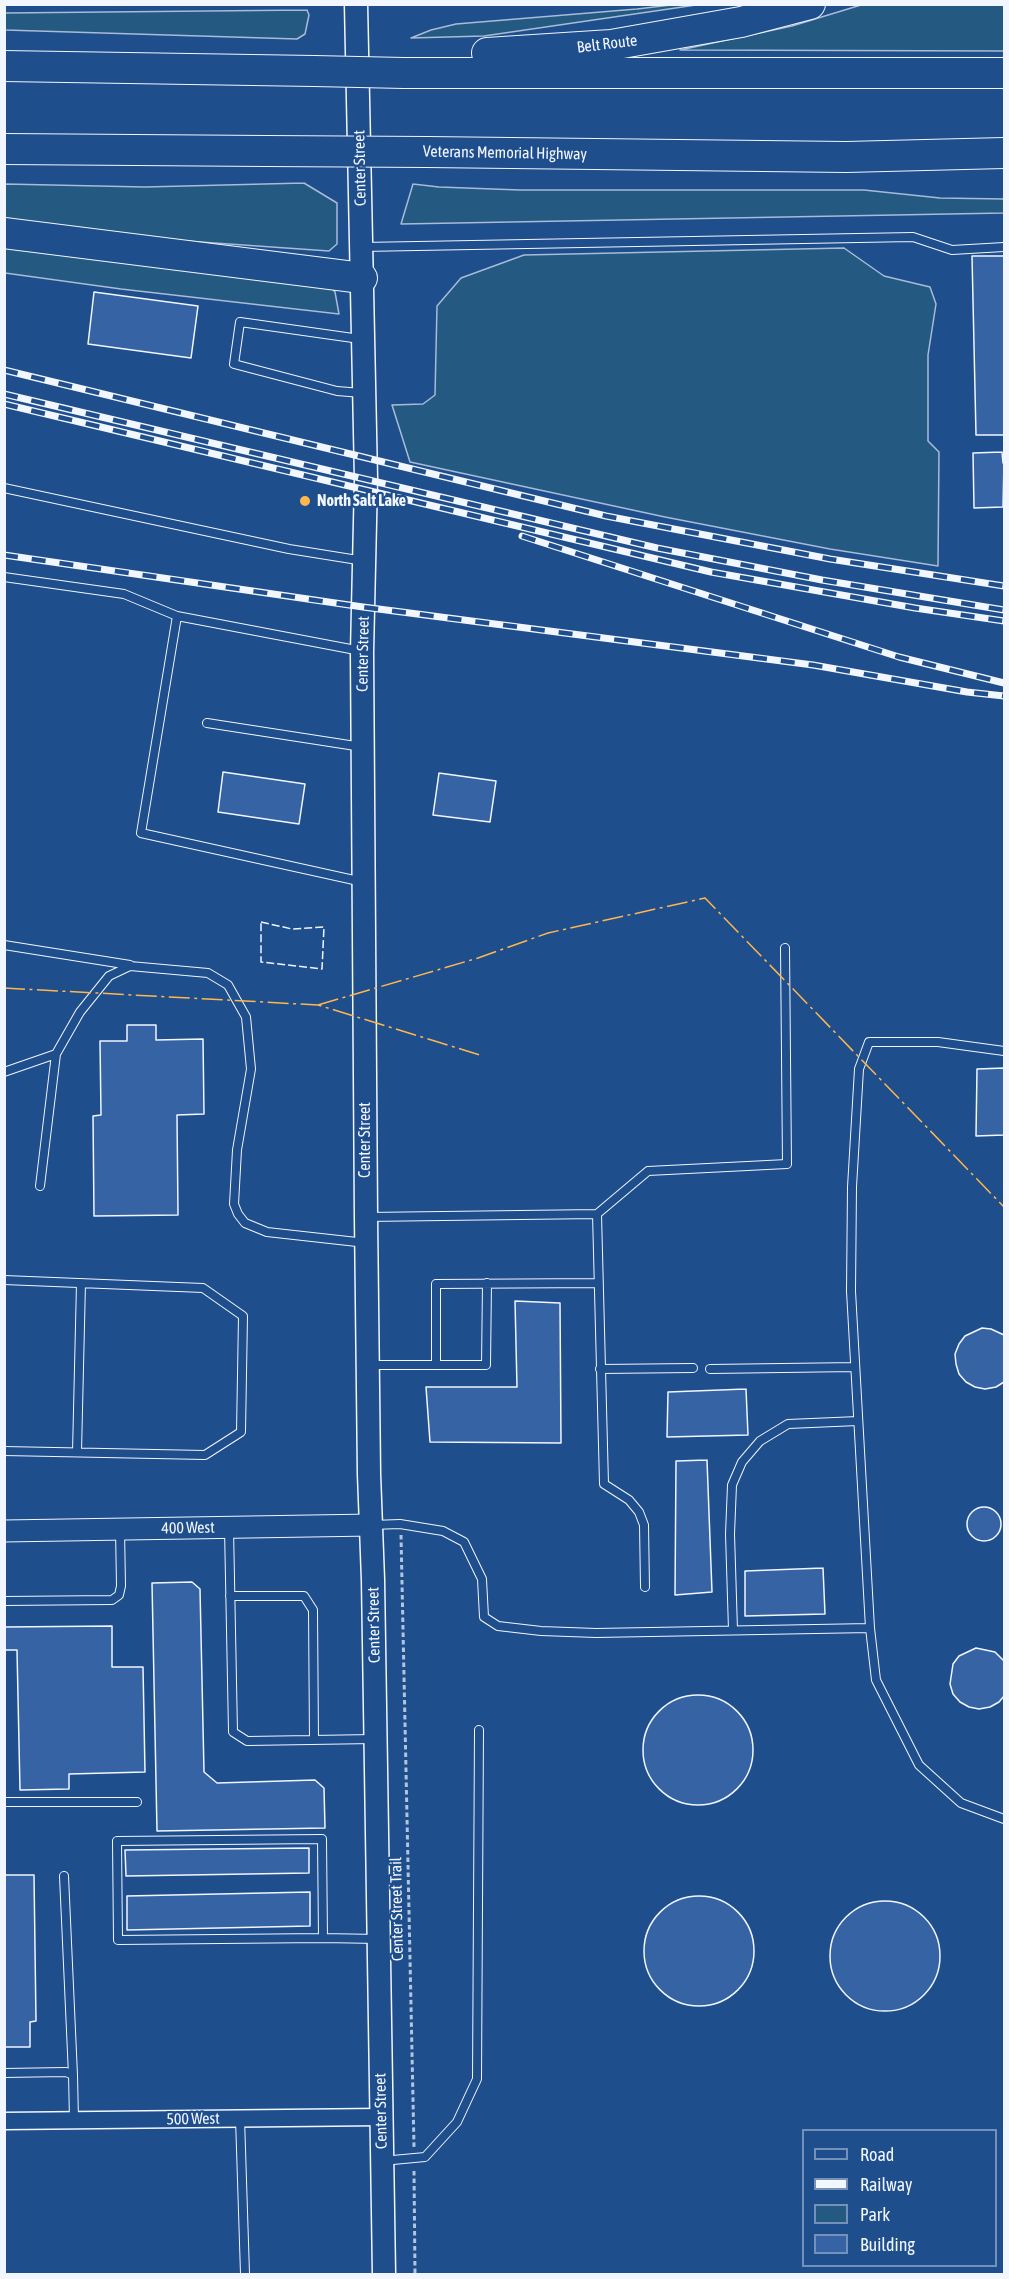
<!DOCTYPE html>
<style>
body{margin:0}
#map{position:relative;width:1009px;height:2279px;overflow:hidden;background:#1f4e8c;font-family:"Asap Condensed",sans-serif}
canvas{display:block}
.frame{position:absolute;inset:0;border:6px solid #f2f6ff;pointer-events:none}
.legend{position:absolute;left:802px;top:2129px;width:195px;height:138px;box-sizing:border-box;background:#1f4e8c;border:2px solid #7391ba;margin:0;padding:8px 10px;list-style:none;font-size:18px;color:#f2f6ff}
.legend li{display:flex;align-items:center;gap:12px;height:30px}
.legend b{width:30px;border:2px solid #7391ba}
</style>
<div id="map">
<canvas width="1009" height="2279"></canvas>
<div class="frame"></div>
<ul class="legend">
<li><b style="height:8px;background:#1f4e8c"></b>Road</li>
<li><b style="height:8px;background:#f2f6ff"></b>Railway</li>
<li><b style="height:16px;background:#245a82"></b>Park</li>
<li><b style="height:16px;background:#3563a3"></b>Building</li>
</ul>
</div>
<script>
const context = document.querySelector('canvas').getContext('2d');
context.lineJoin = 'round';
function fill(path, color) { context.fillStyle = color; context.fill(path, 'evenodd'); }
const poly = rows => new Path2D(rows.map(r => 'M' + r).join(''));
function trace(path, color, width, dash) { context.strokeStyle = color; context.lineWidth = width; context.lineCap = dash ? 'butt' : 'round'; context.setLineDash(dash || []); context.stroke(path); }
function drawText(font, color, halo, rows, align = 'center') {
  context.font = font + ' "Asap Condensed",sans-serif'; context.lineWidth = 4.5; context.setLineDash([]); context.textBaseline = 'middle'; context.strokeStyle = halo; context.fillStyle = color; for (const [text, x, y, turn = 0] of rows) {
    context.save(); context.translate(x, y); context.rotate((+turn || 0) * Math.PI / 180); context.textAlign = isNaN(turn) ? turn : align; if (halo) context.strokeText(text, 0, 0); context.fillText(text, 0, 0); context.restore();
  }
}
const green = poly([
 [671,5,696,5,484,36,411,38,431,30,456,24,637,9,671,5],
 [861,5,1004,5,1004,51,680,50,792,26,861,5],
 [307,10,309,15,305,34,297,39,5,30,5,13,307,10],
 [304,183,337,203,337,244,329,251,57,232,5,225,5,184,145,187,304,183],
 [413,184,439,187,520,190,864,190,940,198,1004,199,1004,213,401,224,413,184],
 [5,248,329,284,335,292,339,314,121,289,5,273,5,248],
 [844,248,884,276,930,287,936,304,928,355,928,441,939,452,938,566,830,549,665,517,410,462,392,405,423,404,435,395,437,306,461,278,524,255,844,248]
]);
fill(green, '#245a82');
trace(green, '#a8bbd7', 1.5);
const building = poly([
 [972,256,1004,256,1004,435,976,435,972,256],
 [94,292,198,306,191,358,88,344,94,292],
 [1002,452,1003,463,1004,462,1003,507,974,508,973,453,1002,452],
 [223,772,305,784,299,824,218,812,223,772],
 [439,773,496,781,490,822,433,815,439,773],
 [127,1025,156,1025,156,1040,203,1039,204,1114,177,1115,178,1215,94,1216,93,1116,101,1115,100,1041,127,1041,127,1025],
 [1004,1068,1004,1135,976,1136,977,1069,1004,1068],
 [515,1301,560,1303,561,1443,430,1442,426,1387,517,1387,515,1301],
 [982,1328,991,1329,1004,1335,1004,1382,996,1387,985,1389,975,1387,966,1382,959,1374,956,1364,955,1354,959,1344,965,1336,982,1328],
 [746,1389,748,1435,667,1437,668,1392,746,1389],
 [707,1460,712,1592,675,1595,676,1461,707,1460],
 '967 1524a17 17 0 1 1 34 0a17 17 0 1 1-34 0Z',
 [823,1568,825,1614,745,1616,745,1571,823,1568],
 [192,1582,200,1589,204,1772,217,1783,315,1780,324,1788,325,1828,157,1831,152,1583,192,1582],
 [112,1626,112,1667,143,1667,145,1772,69,1774,69,1789,20,1790,17,1650,4,1650,4,1627,112,1626],
 [976,1648,995,1652,1004,1661,1004,1696,999,1702,990,1707,979,1709,969,1707,960,1702,953,1694,950,1684,953,1664,959,1656,976,1648],
 '643 1750a55 55 0 1 1 110 0a55 55 0 1 1-110 0Z',
 [309,1848,309,1873,126,1876,125,1850,309,1848],
 [4,1875,34,1875,36,2021,30,2022,30,2047,4,2047,4,1875],
 [310,1892,310,1926,127,1930,127,1896,310,1892],
 '644 1951a55 55 0 1 1 110 0a55 55 0 1 1-110 0Z',
 '830 1956a55 55 0 1 1 110 0a55 55 0 1 1-110 0Z'
]);
fill(building, '#3563a3');
trace(building, '#f2f6ff', 1.5);
const service = poly([
 [362,247,913,237,952,250,1004,247],
 [360,339,240,322,234,364,337,391,362,393],
 [4,488,289,549,364,561],
 [4,577,124,594,177,616],
 [361,651,177,616,141,833,363,882],
 [207,723,362,747],
 [4,945,130,965],
 [1004,1051,938,1042,869,1042,859,1069,852,1187,851,1291,870,1628,876,1680,919,1765,961,1803,1004,1819],
 [4,1072,56,1054],
 [40,1186,56,1054,80,1012,109,976,130,966,208,973,228,985,246,1017,251,1069,237,1150,234,1204,238,1214,245,1223,267,1232,366,1243],
 [597,1214,648,1171,787,1164,785,948],
 [366,1217,597,1214,604,1484,629,1500,639,1512,644,1525,645,1587],
 [4,1280,203,1288,243,1316,241,1432,205,1455,4,1451],
 [368,1365,436,1365,436,1284,598,1283],
 [436,1365,486,1365,487,1283],
 [600,1369,693,1368],
 [710,1369,855,1367],
 [77,1452,81,1283],
 [372,1525,400,1524,443,1531,464,1542,482,1579,484,1617,498,1626,541,1631,596,1633,870,1628],
 [229,1528,233,1732,247,1741,374,1739],
 [230,1596,304,1596,313,1610,314,1740],
 [4,1601,112,1600,119,1595,121,1586,120,1529],
 [733,1630,730,1534,732,1485,742,1462,760,1441,788,1424,858,1421],
 [4,1802,137,1802],
 [64,1876,73,2075],
 [323,1938,118,1940,117,1841,322,1839,323,1938,378,1939],
 [4,2073,66,2072,73,2075,74,2120],
 [240,2118,245,2274],
 [382,2161,425,2157,457,2122,477,2079,479,1730]
]);
const minor = poly([
 [4,2121,381,2117]
]);
const tertiary = poly([
 [4,1531,372,1525]
]);
const secondary = poly([
 [356,4,366,479,362,652,366,1217,369,1474,373,1580,384,2274]
]);
const motorway = poly([
 [487,53,611,45,741,22,810,4],
 [4,66,314,71],
 [404,73,1004,73],
 [4,149,266,151],
 [427,152,846,157,1004,153],
 [4,233,362,278]
]);
trace(service, '#f2f6ff', 10);
trace(minor, '#f2f6ff', 19);
trace(tertiary, '#f2f6ff', 23);
trace(secondary, '#f2f6ff', 25);
trace(motorway, '#f2f6ff', 32);
trace(poly([
 [401,1535,414,2147],
 [414,2171,415,2274]
]), '#b3c4dc', 3, [4.5, 3]);
trace(service, '#1f4e8c', 8);
trace(minor, '#1f4e8c', 16);
trace(tertiary, '#1f4e8c', 21);
trace(secondary, '#1f4e8c', 22);
trace(motorway, '#1f4e8c', 30);
const rail = poly([
 [4,370,606,516,830,559,1004,586],
 [4,394,657,548,822,580,1004,610],
 [4,404,711,572,915,608,1004,621],
 [522,536,899,657,1004,683],
 [4,555,363,607,813,665,967,692,1004,696]
]);
trace(rail, '#f2f6ff', 7);
trace(rail, '#1f4e8c', 4.5, [14]);
const motorwayBridge = poly([
 [314,71,404,73],
 [266,151,427,152]
]);
trace(motorwayBridge, '#f2f6ff', 32, []);
trace(motorwayBridge, '#1f4e8c', 30);
trace(poly([
 [261,922,292,929,324,927,322,969,261,962,261,922]
]), '#f2f6ff', 1.5, [8, 3]);
trace(poly([
 [4,988,318,1005,480,1055],
 [318,1005,478,958,548,933,705,898,1004,1207]
]), '#ffb74d', 1.5, [21, 4.5, 3, 4.5]);
for (const [x, y, r, color] of [
 [305,501,6,"#ffb74d"]
]) { const dot = new Path2D(); dot.arc(x, y, r, 0, 2 * Math.PI); context.fillStyle = color; context.fill(dot); trace(dot, '#1f4e8c', 2); }
drawText('16px', '#f2f6ff', '#1f4e8c', [
 ["Belt Route",607,44,-7],
 ["Veterans Memorial Highway",505,153,1],
 ["Center Street",360,168,-91],
 ["Center Street",363,654,-89],
 ["Center Street",365,1140,-90],
 ["400 West",188,1528,-1],
 ["Center Street",374,1625,-91],
 ["Center Street Trail",397,1909,-91],
 ["Center Street",381,2111,-91],
 ["500 West",193,2119,-1]
]);
drawText('bold 16px', '#f2f6ff', '#1f4e8c', [
 ["North Salt Lake",317,501]
], 'left');
</script>
